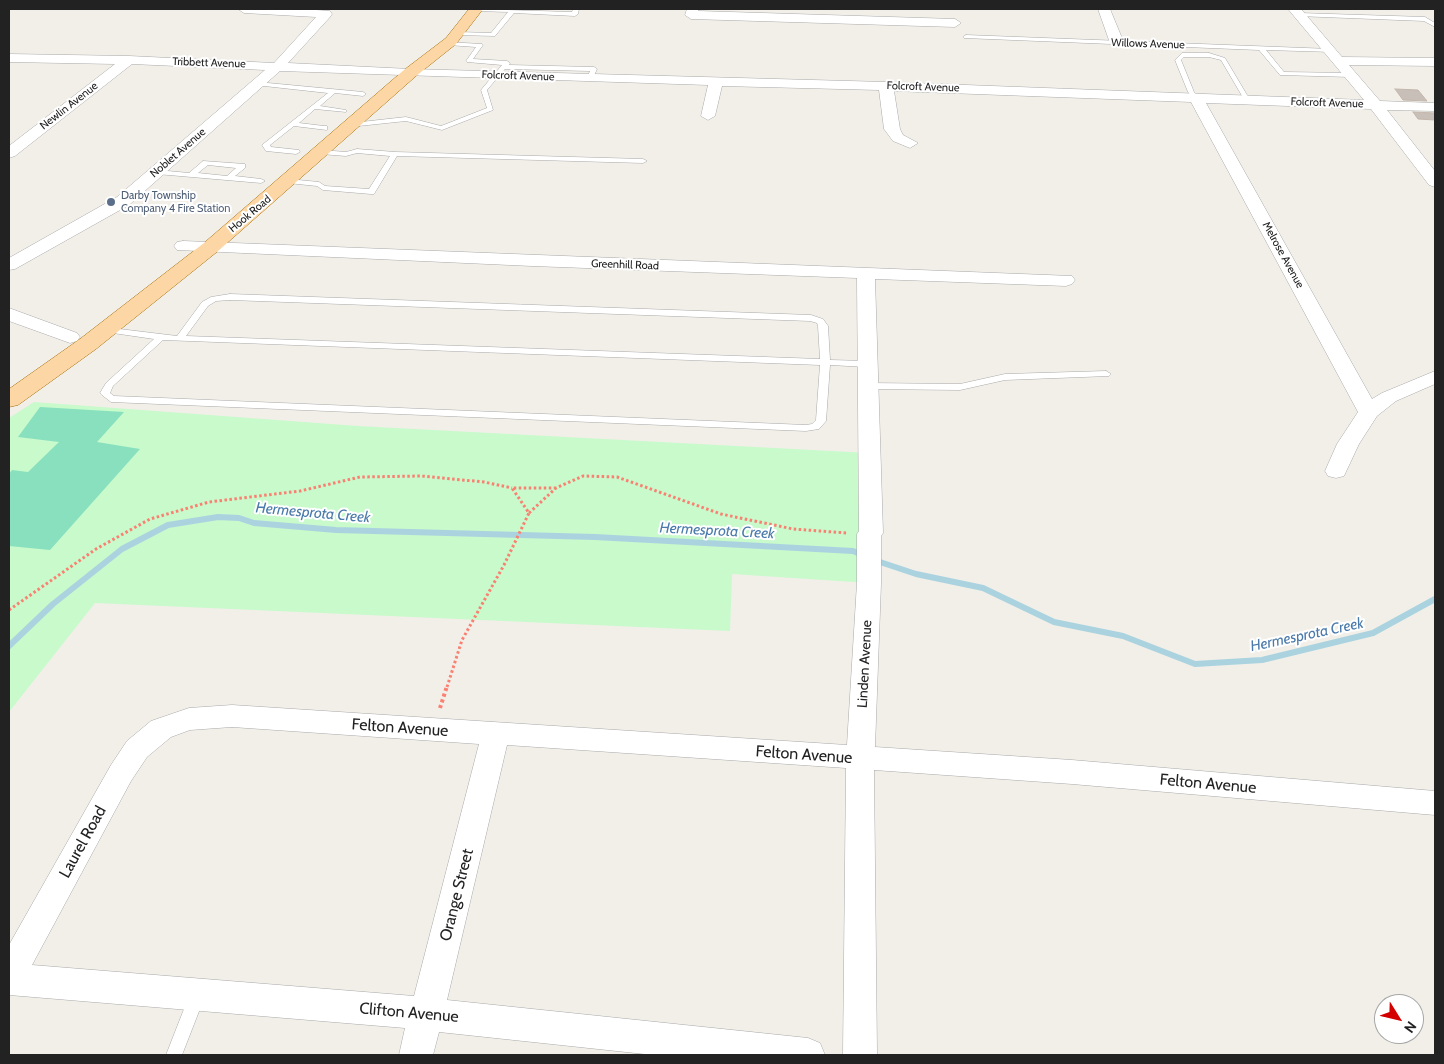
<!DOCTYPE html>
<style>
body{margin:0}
#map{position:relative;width:1444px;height:1064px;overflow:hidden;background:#f2efe9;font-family:Cabin,sans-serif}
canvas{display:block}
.frame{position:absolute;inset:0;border:10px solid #222;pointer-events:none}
.north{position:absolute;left:1374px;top:994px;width:50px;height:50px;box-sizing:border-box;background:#fff;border:1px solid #a7a7a7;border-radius:50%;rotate:126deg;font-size:14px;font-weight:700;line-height:20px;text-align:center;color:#222}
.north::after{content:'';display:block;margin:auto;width:18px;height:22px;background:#d40000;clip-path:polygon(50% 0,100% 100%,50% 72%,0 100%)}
</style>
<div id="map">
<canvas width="1444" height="1064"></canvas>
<div class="frame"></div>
<div class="north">N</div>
</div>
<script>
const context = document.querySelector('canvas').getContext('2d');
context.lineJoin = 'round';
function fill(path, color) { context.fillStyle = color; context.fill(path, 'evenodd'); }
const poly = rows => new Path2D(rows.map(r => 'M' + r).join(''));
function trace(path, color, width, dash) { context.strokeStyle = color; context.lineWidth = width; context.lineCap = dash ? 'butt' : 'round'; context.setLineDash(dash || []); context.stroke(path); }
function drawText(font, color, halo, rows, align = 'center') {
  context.font = font + ' Cabin,sans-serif'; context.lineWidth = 4; context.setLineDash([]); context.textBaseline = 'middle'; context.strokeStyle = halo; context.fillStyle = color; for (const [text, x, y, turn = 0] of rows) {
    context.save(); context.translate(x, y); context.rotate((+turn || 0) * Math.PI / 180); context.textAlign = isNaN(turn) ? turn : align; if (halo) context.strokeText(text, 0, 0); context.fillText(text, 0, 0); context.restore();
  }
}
fill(poly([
 [34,402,358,426,869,453,869,583,732,574,730,631,95,603,9,712,9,418]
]), '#c8facc');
fill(poly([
 [40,407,124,412,97,442,140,449,50,550,9,546,9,474,12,470,28,472,59,442,18,437]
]), '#88e0be');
trace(poly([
 [874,560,916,574,983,588,1054,622,1123,636,1195,664,1262,660,1373,633,1435,599],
 [9,646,53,604,122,549,168,525,218,517,239,518,254,523,336,530,595,537,853,551,865,556]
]), '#aad3df', 6);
const building = poly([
 [1395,89,1418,90,1427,101,1403,100,1395,89],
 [1413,112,1435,113,1435,120,1418,119,1413,112]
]);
fill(building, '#c7bfb8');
trace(building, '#c4b6ab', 1);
const lane = poly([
 [473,9,572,12,573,9,579,9,578,14,575,16,514,13,495,36,456,35,455,34,458,32,491,33,508,12,476,11,473,9],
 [1299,13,1425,17,1435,23,1435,27,1424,21,1297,16,1297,14,1299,13],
 [966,35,1331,49,1334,51,1333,52,1266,50,1284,72,1351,73,1354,75,1351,77,1280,75,1259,50,964,38,963,37,966,35],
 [446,42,482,44,483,45,473,59,507,61,510,63,509,65,594,67,597,69,593,78,590,80,587,78,590,71,505,69,487,90,493,110,442,130,406,121,349,127,349,123,352,123,406,117,441,126,487,108,481,90,502,65,467,62,466,61,476,47,448,45,445,43,446,42],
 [1209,53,1225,58,1250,100,1249,101,1245,101,1221,60,1209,57,1184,57,1181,60,1194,92,1199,98,1194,99,1188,92,1175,60,1182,53,1209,53],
 [257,82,363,92,366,94,363,96,335,93,320,106,346,110,346,112,315,109,299,123,324,126,327,126,327,130,294,126,270,145,271,147,299,150,300,152,296,154,266,151,262,145,328,93,255,85,254,84,257,82],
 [357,149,395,152,643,159,647,161,643,163,397,156,374,194,371,194,323,190,317,186,288,183,284,181,288,179,319,182,325,186,369,189,390,156,357,153,346,156,321,154,317,152,321,150,346,152,357,149],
 [203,161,245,164,245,168,235,176,261,179,265,181,261,183,157,174,153,172,157,170,189,173,203,161],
 [208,165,236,168,227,176,198,173,208,165],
 [230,294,811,315,823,319,828,326,830,360,867,361,872,364,867,367,830,365,826,421,819,429,806,431,111,402,102,395,100,393,106,383,154,339,106,332,103,331,103,327,177,336,202,302,211,297,230,294],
 [230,300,810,321,817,323,818,326,820,359,186,336,208,306,216,301,230,300],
 [163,340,820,365,816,420,812,424,806,425,114,396,110,393,113,386,163,340],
 [1106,371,1111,374,1109,376,1005,380,960,390,868,389,863,386,868,383,960,384,1005,374,1106,371],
 [197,988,203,991,205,996,182,1055,166,1055,191,991,197,988]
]);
const street = poly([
 [238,9,302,9,330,11,332,14,330,17,288,63,410,69,886,82,1364,100,1288,9,1301,9,1342,57,1435,58,1435,66,1349,65,1380,101,1435,103,1435,111,1387,110,1435,171,1435,187,1429,185,1371,109,1206,103,1372,399,1382,393,1435,371,1435,384,1396,401,1377,416,1359,444,1344,476,1336,478,1328,476,1325,471,1337,444,1358,412,1191,102,894,91,900,129,903,135,918,143,910,148,893,141,884,129,879,90,722,86,715,116,708,120,701,116,708,85,280,71,129,205,15,269,9,270,9,258,117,197,265,70,132,64,15,156,9,158,9,146,115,64,9,62,9,54,129,56,274,63,316,17,244,13,238,9],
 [687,9,699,9,698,11,955,19,961,23,955,27,691,19,685,15,687,9],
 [1098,9,1110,9,1124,43,1122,46,1117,47,1110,43,1098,9],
 [183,241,1072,276,1075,280,1072,284,1066,286,875,279,883,533,881,536,881,583,875,747,1072,760,1435,791,1435,815,1072,784,874,770,877,1055,843,1055,846,768,507,745,447,1000,808,1038,820,1043,825,1055,654,1055,439,1032,433,1055,399,1055,405,1028,9,995,9,945,111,765,127,741,151,721,189,708,232,705,847,745,857,583,857,534,859,531,857,278,532,266,177,250,174,246,177,242,183,241],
 [232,727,479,744,414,996,32,965,131,781,147,757,171,737,190,730,232,727],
 [9,308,77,333,80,337,77,341,70,343,9,321,9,308]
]);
const primary = poly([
 [469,9,483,9,456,44,416,76,218,251,96,349,18,405,9,407,9,389,80,339,204,243,404,70,446,38,469,9]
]);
trace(lane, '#a9a9a9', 1);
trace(street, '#a9a9a9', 1);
trace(primary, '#a06b00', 1);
trace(poly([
 [529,513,556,488,583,476,617,477,721,514,793,529,847,533],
 [9,610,96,549,150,519,209,502,300,491,360,477,421,476,484,482,512,488],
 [447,687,462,640,504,565,529,513,512,488,556,488]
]), '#fa8072', 3, [2.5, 2.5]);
trace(poly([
 [440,708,447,686]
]), '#fa8072', 4, [3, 3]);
fill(lane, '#fff');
fill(street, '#fff');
fill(primary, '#fcd6a4');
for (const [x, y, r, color] of [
 [111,202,5,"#5c6f8a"]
]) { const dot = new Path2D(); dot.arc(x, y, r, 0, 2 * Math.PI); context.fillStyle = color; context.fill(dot); trace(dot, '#fff', 2); }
drawText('11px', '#222', '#fff', [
 ["Willows Avenue",1148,44,2],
 ["Tribbett Avenue",209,63,2],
 ["Folcroft Avenue",518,76,2],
 ["Folcroft Avenue",923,87,2],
 ["Folcroft Avenue",1327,103,2],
 ["Newlin Avenue",69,106,-38],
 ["Noblet Avenue",178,153,-41],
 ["Hook Road",250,214,-40],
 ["Melrose Avenue",1283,255,61],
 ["Greenhill Road",625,265,2]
]);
drawText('11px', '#4e5e75', '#fff', [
 ["Darby Township",121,196],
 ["Company 4 Fire Station",121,209]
], 'left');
drawText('14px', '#222', '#fff', [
 ["Linden Avenue",865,664,-87]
]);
drawText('italic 15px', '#4a7aab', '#fff', [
 ["Hermesprota Creek",313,513,5],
 ["Hermesprota Creek",717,531,3],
 ["Hermesprota Creek",1307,635,-12]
]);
drawText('16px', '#222', '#fff', [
 ["Felton Avenue",400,728,4],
 ["Felton Avenue",804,755,4],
 ["Felton Avenue",1208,784,5],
 ["Laurel Road",83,842,-61],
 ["Orange Street",457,895,-76],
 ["Clifton Avenue",409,1013,5]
]);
</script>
